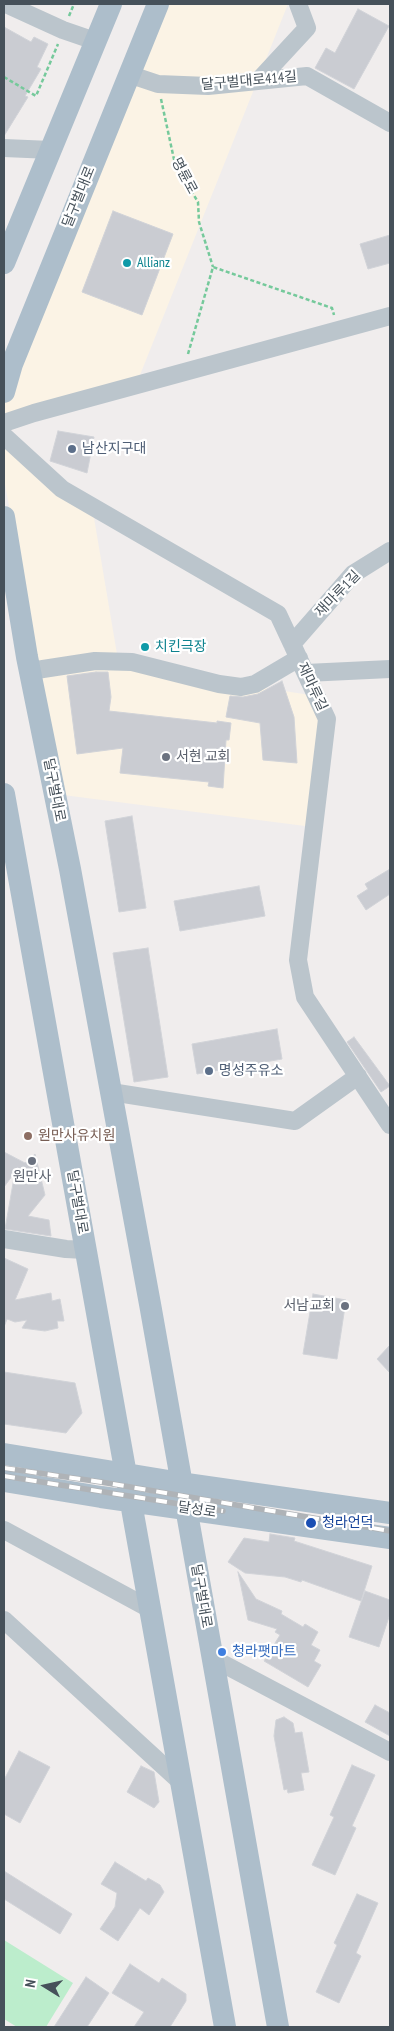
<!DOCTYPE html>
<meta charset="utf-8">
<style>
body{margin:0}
#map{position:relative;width:394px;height:2031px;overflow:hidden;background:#f0eded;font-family:"PT Sans Narrow",sans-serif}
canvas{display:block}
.frame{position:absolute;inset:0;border:5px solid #46515a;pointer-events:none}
.north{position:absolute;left:20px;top:1961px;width:50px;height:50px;-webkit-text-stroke:4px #fff;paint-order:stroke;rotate:280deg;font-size:14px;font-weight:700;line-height:20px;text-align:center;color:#46515a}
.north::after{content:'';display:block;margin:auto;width:18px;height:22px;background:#46515a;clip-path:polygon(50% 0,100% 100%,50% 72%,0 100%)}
</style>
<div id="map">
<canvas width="394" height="2031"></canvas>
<div class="frame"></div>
<div class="north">N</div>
</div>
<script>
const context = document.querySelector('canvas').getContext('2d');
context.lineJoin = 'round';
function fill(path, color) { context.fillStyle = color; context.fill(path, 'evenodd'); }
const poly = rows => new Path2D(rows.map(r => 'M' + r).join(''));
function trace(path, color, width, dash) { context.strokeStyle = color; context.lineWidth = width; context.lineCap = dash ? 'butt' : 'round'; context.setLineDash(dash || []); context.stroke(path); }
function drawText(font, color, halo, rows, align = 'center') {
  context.font = font + ' "PT Sans Narrow","Noto Sans KR",sans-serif'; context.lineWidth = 4.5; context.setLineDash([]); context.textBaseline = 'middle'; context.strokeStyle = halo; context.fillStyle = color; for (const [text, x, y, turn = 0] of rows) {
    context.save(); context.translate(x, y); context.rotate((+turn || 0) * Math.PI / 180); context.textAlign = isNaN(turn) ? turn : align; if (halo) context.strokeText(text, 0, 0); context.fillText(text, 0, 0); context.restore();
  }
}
fill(poly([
 [158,4,288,4,136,385,4,424,4,392],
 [4,435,92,506,119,666,317,696,327,719,313,827,63,795,4,479]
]), '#fbf3e5');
fill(poly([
 [4,1940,73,1983,46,2027,17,2027,4,2019]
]), '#bcedcc');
const building = poly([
 [358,9,389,26,354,89,315,68,326,48,335,53,358,9],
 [4,27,31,42,34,37,48,44,37,67,41,69,25,96,28,97,4,136,4,27],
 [113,211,173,234,142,315,82,292,113,211],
 [390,235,390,263,368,269,360,244,390,235],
 [58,431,94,437,87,473,50,461,58,431],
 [96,672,108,672,111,697,109,711,217,723,217,721,231,723,229,740,226,740,223,788,208,786,209,782,120,773,123,748,77,754,67,676,96,672],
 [282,681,294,717,297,763,263,760,260,723,226,717,230,696,243,697,258,694,282,681],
 [132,816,146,908,119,912,105,821,132,816],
 [390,869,390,894,366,910,357,896,368,889,365,884,390,869],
 [259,886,265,916,180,931,174,901,259,886],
 [148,948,168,1077,134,1082,113,953,148,948],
 [277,1029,282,1059,197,1074,192,1044,277,1029],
 [354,1037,390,1086,381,1092,347,1042,354,1037],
 [4,1152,25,1163,35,1154,45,1195,28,1216,49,1220,51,1236,5,1229,15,1172,4,1187,4,1152],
 [4,1258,28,1269,15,1300,51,1293,52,1301,60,1299,64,1321,57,1321,58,1328,45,1331,22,1328,27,1320,15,1322,7,1319,4,1327,4,1258],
 [313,1294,346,1300,337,1359,303,1354,313,1294],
 [390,1345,390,1373,377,1359,390,1345],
 [4,1372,75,1383,82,1413,66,1433,4,1424,4,1372],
 [270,1534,295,1538,294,1541,372,1566,361,1601,302,1580,301,1582,285,1577,245,1573,228,1562,244,1538,269,1542,270,1534],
 [238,1572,256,1599,282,1611,281,1614,303,1627,305,1624,318,1632,311,1645,320,1650,314,1661,321,1665,308,1687,264,1661,280,1635,275,1632,277,1629,248,1620,238,1572],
 [365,1591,390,1600,390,1614,379,1647,349,1637,365,1591],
 [375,1705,390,1713,390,1736,365,1722,375,1705],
 [284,1717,293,1723,295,1733,302,1732,309,1772,301,1773,304,1790,288,1793,287,1789,284,1790,274,1736,276,1720,284,1717],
 [19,1751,50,1767,20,1823,4,1814,4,1780,19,1751],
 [352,1765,375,1775,352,1826,356,1828,335,1875,312,1865,334,1817,330,1815,352,1765],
 [141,1766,154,1772,159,1802,154,1808,127,1792,141,1766],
 [115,1862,146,1881,148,1878,160,1885,164,1892,149,1915,140,1908,118,1941,100,1929,115,1907,117,1893,101,1884,115,1862],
 [4,1871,72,1914,60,1934,4,1899,4,1871],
 [357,1894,378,1903,356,1953,361,1956,339,2003,316,1992,337,1945,334,1943,357,1894],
 [130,1964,159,1983,162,1978,186,1994,186,2001,170,2027,134,2027,144,2012,112,1993,130,1964],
 [86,1977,109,1993,87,2027,54,2027,86,1977]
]);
fill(building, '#caccd2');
trace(building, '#d1d3d8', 1);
trace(poly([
 [69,16,74,4],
 [4,77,36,96,58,44],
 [161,99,175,164,198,202,199,222,213,267],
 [188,354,213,267,332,308,334,315]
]), '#75c99b', 2.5, [4, 2.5]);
trace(poly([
 [6,4,63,30,95,41],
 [128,74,158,84,208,86,307,76,390,123],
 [258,81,307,28,298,4],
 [4,148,51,150],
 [4,423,34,413,390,316],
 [4,436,62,489,278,614,327,719,298,960,305,997,390,1125],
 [292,644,353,574,390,551],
 [30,671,95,661,132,662,219,684,241,687,255,684,299,658],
 [306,673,390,669],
 [111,1092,295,1121,358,1076],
 [4,1239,66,1249,85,1250],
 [4,1530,150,1609],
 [4,1620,182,1783],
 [212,1658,390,1752]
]), '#bbc5cc', 18);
trace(poly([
 [4,263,111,4],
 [4,392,12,364,158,4],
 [4,517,27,657,70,869,150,1304,278,2027],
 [4,794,225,2027],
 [4,1454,181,1483,390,1513],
 [4,1481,101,1497,390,1538]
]), '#adbecb', 22);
const rail = poly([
 [4,1468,101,1482,390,1531],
 [4,1476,223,1511]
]);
trace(rail, '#afb3b7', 5.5);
trace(rail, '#fff', 4, [11]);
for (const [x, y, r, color] of [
 [127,263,5,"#0f9aa8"],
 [72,449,5,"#5c6f8a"],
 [145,647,5,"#0f9aa8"],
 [166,757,5,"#6b7280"],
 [209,1071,5,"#5c6f8a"],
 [28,1136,5,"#8d6e63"],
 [32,1161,5,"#6b7280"],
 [345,1306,5,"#6b7280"],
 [311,1523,6,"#1a4fb4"],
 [222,1652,5,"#3f7fe0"]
]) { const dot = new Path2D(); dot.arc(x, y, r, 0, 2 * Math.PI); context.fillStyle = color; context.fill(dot); trace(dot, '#fff', 2); }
drawText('14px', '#46515a', '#fff', [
 ["달구벌대로414길",249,81,-5],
 ["명륜로",184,176,62],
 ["달구벌대로",79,197,-68],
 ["재마루1길",338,594,-46],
 ["재마루길",312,687,65],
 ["달구벌대로",54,790,79],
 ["달구벌대로",77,1202,80],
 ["달성로",197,1510,9],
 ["달구벌대로",201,1596,80]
]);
drawText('14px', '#0d838f', '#fff', [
 ["Allianz",137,263],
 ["치킨극장",155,647]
], 'left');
drawText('14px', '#4e5e75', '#fff', [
 ["남산지구대",82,449],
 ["명성주유소",219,1071]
], 'left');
drawText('14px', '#5b616d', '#fff', [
 ["서현 교회",176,757],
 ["원만사",32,1177,"center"],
 ["서남교회",335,1306,"right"]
], 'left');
drawText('14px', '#785e54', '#fff', [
 ["원만사유치원",38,1136]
], 'left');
drawText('14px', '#164399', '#fff', [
 ["청라언덕",322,1523]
], 'left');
drawText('14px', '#366cbe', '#fff', [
 ["청라팻마트",232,1652]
], 'left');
</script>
